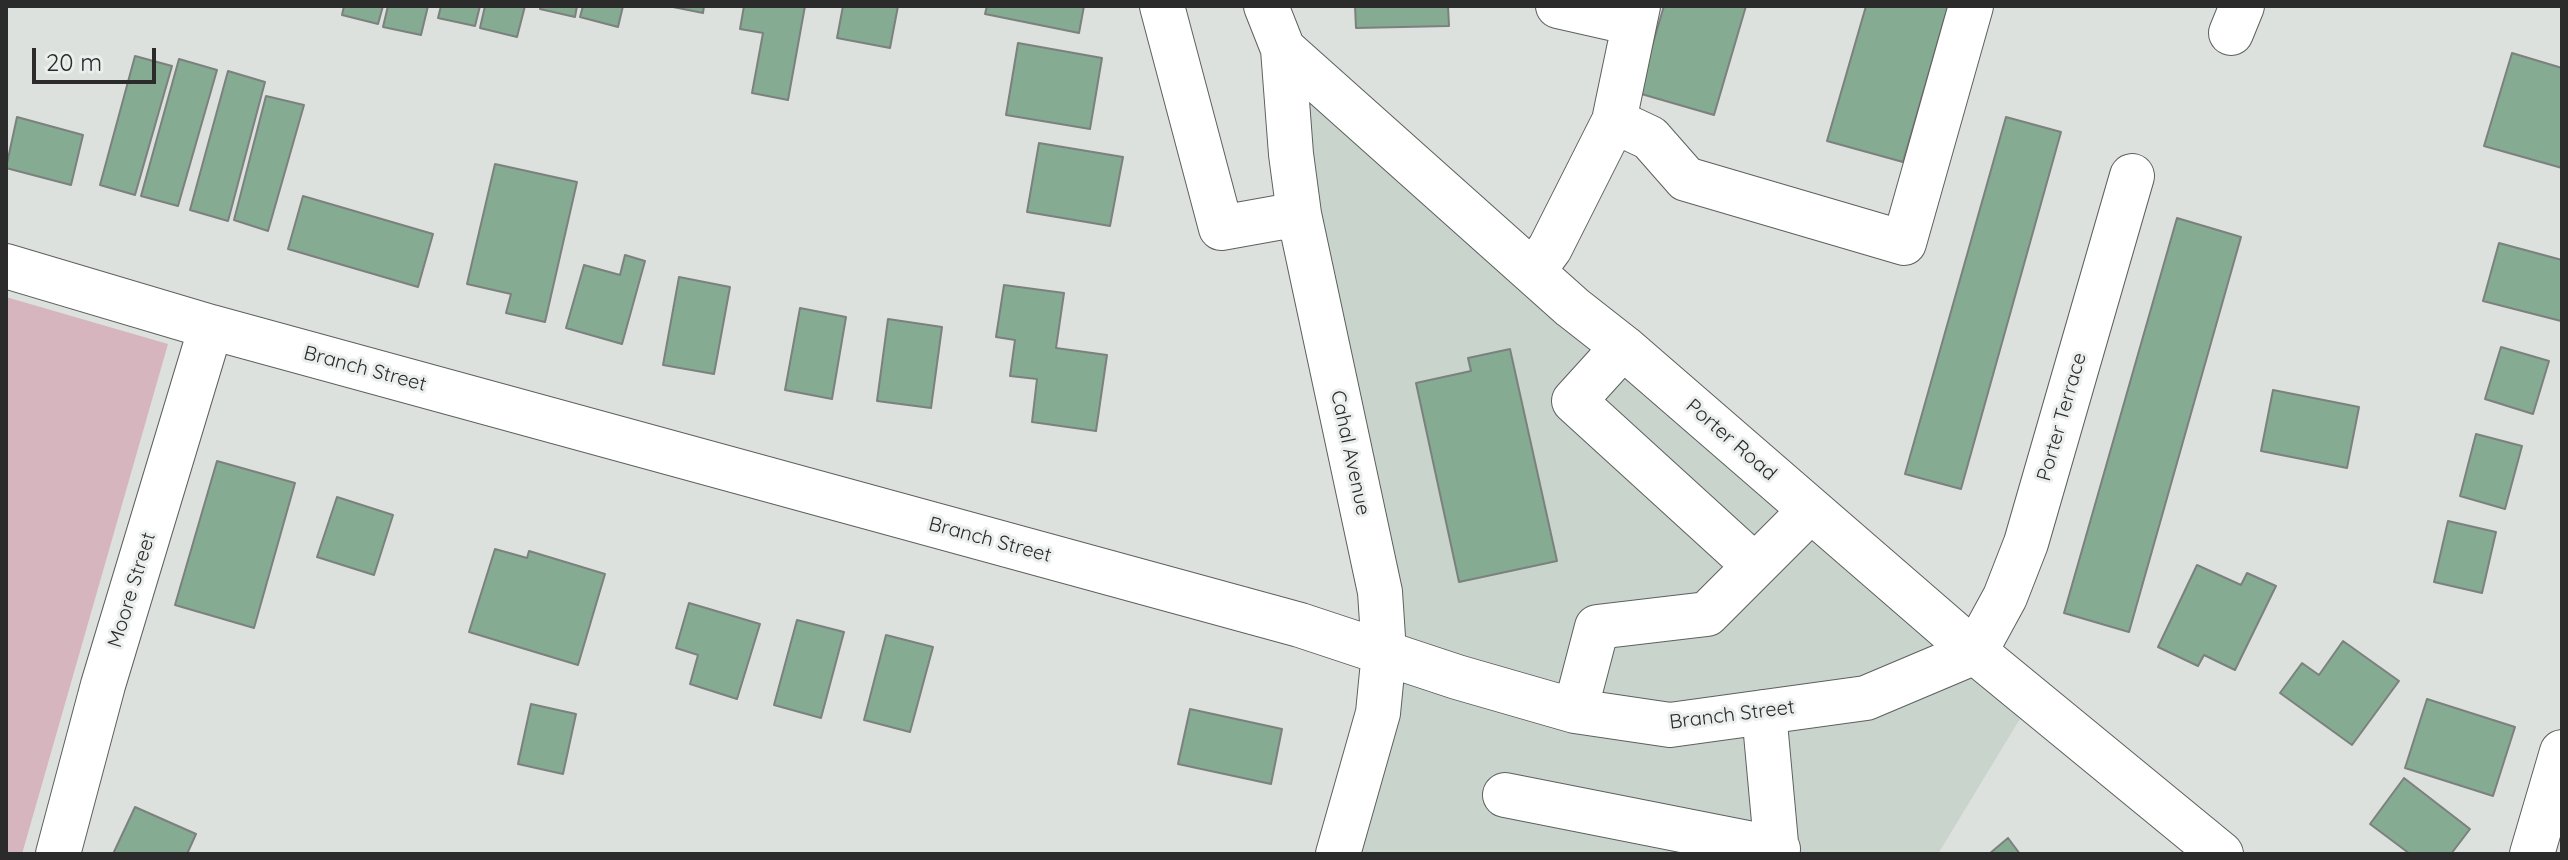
<!DOCTYPE html>
<style>
body{margin:0}
#map{position:relative;width:2568px;height:860px;overflow:hidden;background:#dde1de;font-family:Quicksand,sans-serif}
canvas{display:block}
.frame{position:absolute;inset:0;border:8px solid #2a2b2a;pointer-events:none}
.scale{position:absolute;left:32px;top:48px;width:124px;height:36px;box-sizing:border-box;border:4px solid #2a2b2a;border-top:0;padding-left:10px;font-size:24px;line-height:28px;white-space:nowrap;color:#2a2b2a;-webkit-text-stroke:6px #eaeeec;paint-order:stroke}
</style>
<div id="map">
<canvas width="2568" height="860"></canvas>
<div class="frame"></div>
<div class="scale">20 m</div>
</div>
<script>
const context = document.querySelector('canvas').getContext('2d');
context.lineJoin = 'round';
function fill(path, color) { context.fillStyle = color; context.fill(path, 'evenodd'); }
const poly = rows => new Path2D(rows.map(r => 'M' + r).join(''));
function trace(path, color, width, dash) { context.strokeStyle = color; context.lineWidth = width; context.lineCap = dash ? 'butt' : 'round'; context.setLineDash(dash || []); context.stroke(path); }
function drawText(font, color, halo, rows, align = 'center') {
  context.font = font + ' Quicksand,sans-serif'; context.lineWidth = 6; context.setLineDash([]); context.textBaseline = 'middle'; context.strokeStyle = halo; context.fillStyle = color; for (const [text, x, y, turn = 0] of rows) {
    context.save(); context.translate(x, y); context.rotate((+turn || 0) * Math.PI / 180); context.textAlign = isNaN(turn) ? turn : align; if (halo) context.strokeText(text, 0, 0); context.fillText(text, 0, 0); context.restore();
  }
}
fill(poly([
 [1283,49,2032,699,1938,854,1338,854,1378,713]
]), '#c9d4cd');
fill(poly([
 [6,297,168,344,22,854,6,854]
]), '#d6b5be');
const building = poly([
 [344,6,383,6,378,24,342,15,344,6],
 [388,6,428,6,421,35,383,27,388,6],
 [441,6,480,6,475,26,438,18,441,6],
 [485,6,525,6,517,37,480,28,485,6],
 [541,6,577,6,575,17,540,9,541,6],
 [583,6,623,6,618,27,580,17,583,6],
 [668,6,704,6,703,13,668,6],
 [744,6,805,6,788,100,752,93,763,33,740,29,744,6],
 [843,6,898,6,890,48,837,38,843,6],
 [987,6,1084,6,1079,33,985,14,987,6],
 [1355,6,1448,6,1449,26,1356,28,1355,6],
 [1664,6,1746,6,1714,115,1638,93,1664,6],
 [1866,6,1948,6,1903,162,1827,141,1866,6],
 [1018,43,1102,58,1090,129,1006,115,1018,43],
 [2512,53,2562,68,2562,168,2484,146,2512,53],
 [135,56,172,66,135,195,100,185,135,56],
 [179,59,217,70,178,206,141,196,179,59],
 [228,71,265,82,228,221,190,210,228,71],
 [266,96,304,105,268,231,234,220,266,96],
 [17,117,83,135,71,185,6,168,17,117],
 [2006,117,2061,132,1961,489,1905,474,2006,117],
 [1039,143,1123,157,1110,226,1027,212,1039,143],
 [495,164,577,182,545,322,506,313,511,294,467,284,495,164],
 [303,196,433,234,418,287,288,249,303,196],
 [2177,218,2241,237,2129,632,2064,613,2177,218],
 [2499,243,2562,260,2561,321,2483,301,2499,243],
 [625,255,645,261,622,344,566,328,584,265,620,275,625,255],
 [679,277,730,287,714,374,663,365,679,277],
 [1004,285,1064,293,1056,348,1107,355,1096,431,1032,422,1037,379,1010,376,1015,340,996,337,1004,285],
 [800,308,846,317,832,399,785,390,800,308],
 [888,319,942,327,931,408,877,401,888,319],
 [2501,347,2549,361,2533,414,2485,399,2501,347],
 [1510,349,1557,561,1459,582,1416,383,1471,371,1468,358,1510,349],
 [2273,390,2359,407,2347,468,2261,451,2273,390],
 [2476,434,2522,446,2505,509,2460,496,2476,434],
 [217,461,295,483,254,628,175,605,217,461],
 [337,497,393,515,374,575,317,557,337,497],
 [2448,521,2496,532,2482,593,2434,582,2448,521],
 [495,549,527,558,529,551,605,574,578,665,469,632,495,549],
 [2197,565,2241,585,2247,573,2276,586,2235,670,2204,655,2198,666,2158,647,2197,565],
 [689,603,760,624,737,699,690,684,698,655,676,648,689,603],
 [797,620,844,632,821,718,774,705,797,620],
 [886,635,933,647,910,732,864,720,886,635],
 [2343,641,2399,681,2352,745,2280,693,2302,663,2319,675,2343,641],
 [2427,699,2515,727,2493,796,2405,768,2427,699],
 [531,704,576,714,563,774,518,764,531,704],
 [1190,709,1282,729,1271,784,1178,764,1190,709],
 [2404,778,2470,829,2451,854,2410,854,2370,824,2404,778],
 [135,807,196,834,187,854,113,854,135,807],
 [2008,838,2020,854,1989,854,2008,838]
]);
fill(building, '#85ab92');
trace(building, '#7c807e', 2);
const minor = poly([
 [1162,6,1221,228,1299,214],
 [1266,6,1283,49,1572,307,1623,347,1975,652,2221,854],
 [1558,6,1633,23],
 [2231,33,2242,6],
 [1283,49,1291,154,1299,214,1380,592,1384,652,1378,713,1338,854],
 [1614,121,1650,138,1686,179,1904,243,1971,6],
 [6,266,211,327,1300,625,1457,677,1575,711,1670,725,1866,698,1975,652,2005,597,2026,543,2132,176],
 [1533,271,1550,248,1614,121,1638,6],
 [1623,347,1574,401,1755,566],
 [1575,711,1597,627,1707,614,1811,510],
 [1764,712,1777,854],
 [1505,795,1778,849],
 [58,854,103,685,211,327],
 [2532,854,2562,752]
]);
trace(minor, '#5d605e', 46);
trace(minor, '#fff', 44);
drawText('20px', '#2a2b2a', '#eaeeec', [
 ["Branch Street",365,369,15],
 ["Porter Terrace",2062,417,-74],
 ["Porter Road",1731,440,41],
 ["Cahal Avenue",1350,453,78],
 ["Branch Street",990,540,15],
 ["Moore Street",132,590,-73],
 ["Branch Street",1732,715,-7]
]);
</script>
